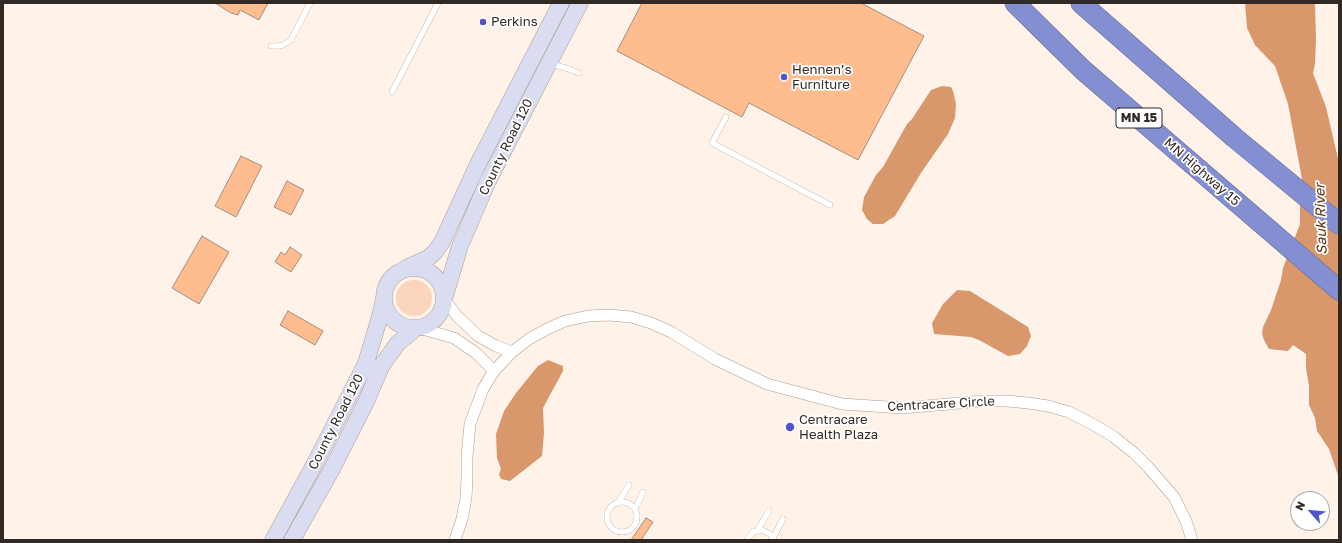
<!DOCTYPE html>
<meta charset="utf-8">
<style>
body{margin:0}
#map{position:relative;width:1342px;height:543px;overflow:hidden;background:#fff2e9;font-family:"Golos Text",sans-serif}
canvas{display:block}
.frame{position:absolute;inset:0;border:4px solid #312923;pointer-events:none}
.north{position:absolute;left:1290px;top:491px;width:40px;height:40px;box-sizing:border-box;background:#fff;border:1px solid #ada9a7;border-radius:50%;rotate:297deg;font-size:11px;font-weight:700;line-height:16px;text-align:center;color:#312923}
.north::after{content:'';display:block;margin:auto;width:14px;height:18px;background:#4f55cb;clip-path:polygon(50% 0,100% 100%,50% 72%,0 100%)}
</style>
<div id="map">
<canvas width="1342" height="543"></canvas>
<div class="frame"></div>
<div class="north">N</div>
</div>
<script>
const context = document.querySelector('canvas').getContext('2d');
context.lineJoin = 'round';
function fill(path, color) { context.fillStyle = color; context.fill(path, 'evenodd'); }
const poly = rows => new Path2D(rows.map(r => 'M' + r).join(''));
function trace(path, color, width, dash) { context.strokeStyle = color; context.lineWidth = width; context.lineCap = dash ? 'butt' : 'round'; context.setLineDash(dash || []); context.stroke(path); }
function drawText(font, color, halo, rows, align = 'center') {
  context.font = font + ' "Golos Text",sans-serif'; context.lineWidth = 3.5; context.setLineDash([]); context.textBaseline = 'middle'; context.strokeStyle = halo; context.fillStyle = color; for (const [text, x, y, turn = 0] of rows) {
    context.save(); context.translate(x, y); context.rotate((+turn || 0) * Math.PI / 180); context.textAlign = isNaN(turn) ? turn : align; if (halo) context.strokeText(text, 0, 0); context.fillText(text, 0, 0); context.restore();
  }
}
fill(poly([
 '396 298a18 18 0 1 1 36 0a18 18 0 1 1-36 0Z'
]), '#fad4bc');
fill(poly([
 [1245,3,1315,3,1316,40,1315,64,1313,73,1326,107,1339,163,1339,478,1329,449,1317,431,1315,418,1309,405,1309,386,1306,368,1306,354,1293,345,1288,351,1269,349,1264,340,1262,334,1263,327,1271,310,1281,280,1283,268,1300,224,1300,198,1302,179,1288,104,1275,66,1255,45,1247,28],
 [942,86,951,87,953,91,956,104,955,118,948,134,921,173,895,216,883,224,873,224,867,219,862,210,864,197,876,175,883,167,907,124,912,119,931,90],
 [957,290,970,291,1028,327,1031,336,1027,346,1020,354,1008,356,979,340,971,337,934,334,932,323,943,304],
 [548,360,563,366,563,371,543,408,544,433,542,456,510,481,501,479,499,474,501,469,497,458,496,434,504,411,516,393,538,366]
]), '#d8986c');
const building = poly([
 [215,3,268,3,259,20,240,10,238,15,231,13,215,3],
 [642,3,861,3,924,36,858,160,749,103,742,117,617,51,642,3],
 [241,156,262,166,236,217,215,206,241,156],
 [287,181,304,190,291,215,274,207,287,181],
 [202,236,229,252,199,304,172,288,202,236],
 [290,247,302,255,291,272,275,262,281,252,285,255,290,247],
 [288,311,323,331,315,345,280,325,288,311],
 [646,518,653,522,641,540,631,540,646,518]
]);
fill(building, '#ffbc8e');
trace(building, '#a28f82', 1);
const lane = poly([
 [271,46,278,46,283,45,291,40,310,3],
 [551,64,569,69,579,73],
 [392,92,438,3],
 [726,117,712,143,830,205],
 '607 517a15 15 0 1 1 30 0a15 15 0 1 1-30 0Z',
 [618,503,629,485],
 [635,509,643,492],
 [757,531,769,511],
 [773,538,783,519],
 [747,540,753,532,762,530,770,534,774,540]
]);
const street = poly([
 [445,300,457,316,478,336,496,346,512,352],
 [419,328,454,338,476,353,494,371],
 [455,540,462,519,466,498,467,478,467,457,470,424,483,389,494,371,512,352,529,339,547,329,565,321,588,316,609,315,631,317,651,323,671,332,715,359,767,384,842,404,903,408,982,401,1007,401,1028,403,1048,406,1069,412,1096,426,1114,437,1134,453,1148,467,1174,497,1186,521,1192,540]
]);
const secondary = poly([
 '384 298a30 30 0 1 1 60 0a30 30 0 1 1-60 0Z',
 [406,268,428,258,435,252,442,242,478,164,561,3],
 [445,296,460,246,488,181,580,3],
 [273,540,314,465,366,363,380,316,384,298],
 [292,540,332,469,366,402,382,365,398,343,416,328]
]);
const highway = poly([
 [1015,3,1083,70,1339,290],
 [1081,3,1235,138,1339,224]
]);
trace(lane, '#ae9b8d', 6);
trace(street, '#ae9b8d', 12);
trace(secondary, '#ae9b8d', 17);
trace(highway, '#666b94', 21);
trace(lane, '#fff', 5.5);
trace(street, '#fff', 11);
trace(secondary, '#daddf1', 16);
trace(highway, '#838fd1', 20);
for (const [x, y, r, color] of [
 [483,22,4,"#4f55cb"],
 [784,77,4,"#4f55cb"],
 [790,427,5,"#4f55cb"]
]) { const dot = new Path2D(); dot.arc(x, y, r, 0, 2 * Math.PI); context.fillStyle = color; context.fill(dot); trace(dot, '#fff', 1.5); }
for (const [x, y, w] of [
 [1139,118,46]
]) { const box = new Path2D(); box.roundRect(x - w / 2, y - 10, w, 20, 3); context.fillStyle = '#fff'; context.fill(box); trace(box, '#312923', 1); }
drawText('bold 12px', '#312923', null, [
 ["MN 15",1139,118]
]);
drawText('13px', '#312923', '#fff', [
 ["Perkins",491,22],
 ["Hennen’s",792,70],
 ["Furniture",792,85],
 ["Centracare",799,420],
 ["Health Plaza",799,435]
], 'left');
drawText('13px', '#312923', '#fff', [
 ["County Road 120",506,147,-64],
 ["MN Highway 15",1202,172,41],
 ["Centracare Circle",941,404,-3],
 ["County Road 120",336,422,-63]
]);
drawText('italic 14px', '#5a300d', '#fff', [
 ["Sauk River",1321,219,-92]
]);
</script>
